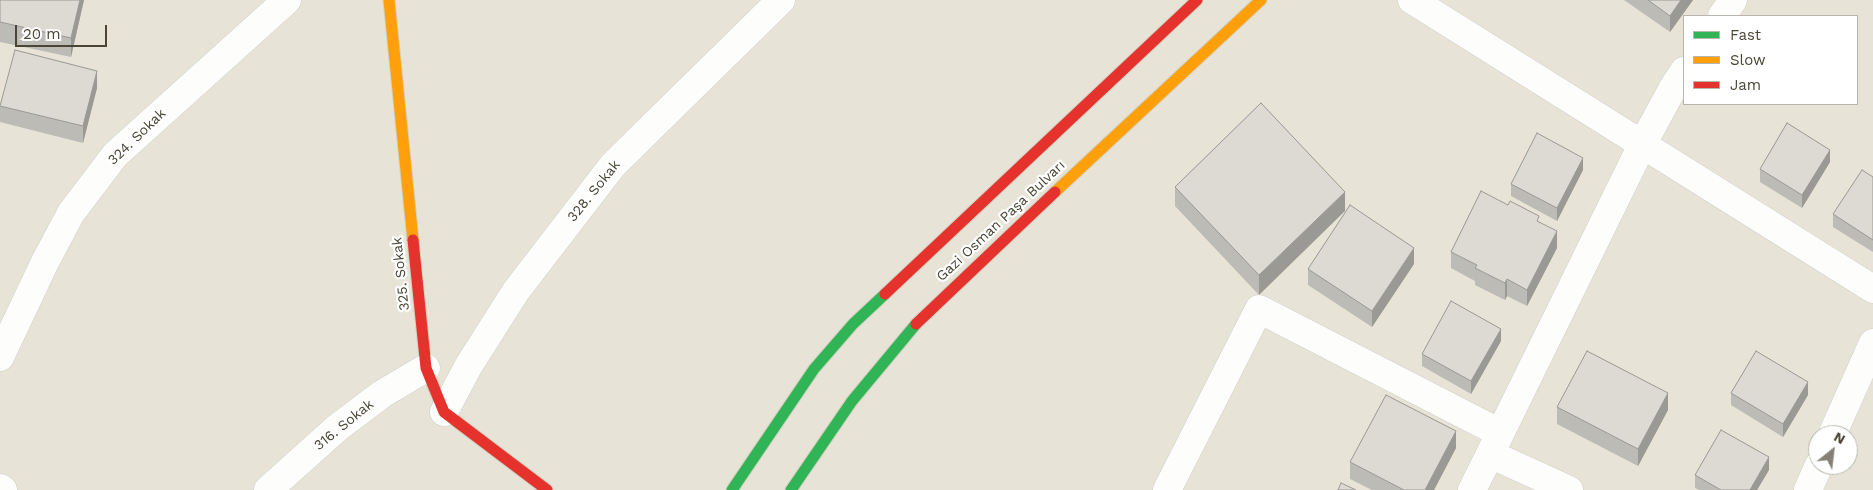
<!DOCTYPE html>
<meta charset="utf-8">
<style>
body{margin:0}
#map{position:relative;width:1873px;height:490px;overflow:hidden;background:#f2f1ea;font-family:"Work Sans",sans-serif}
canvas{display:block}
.legend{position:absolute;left:1683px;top:15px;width:175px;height:90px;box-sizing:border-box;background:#fff;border:1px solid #b7b5ae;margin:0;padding:6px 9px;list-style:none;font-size:15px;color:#4a4535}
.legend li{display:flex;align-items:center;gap:10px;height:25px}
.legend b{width:25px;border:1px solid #b7b5ae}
.north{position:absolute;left:1808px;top:425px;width:50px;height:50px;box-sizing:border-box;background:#fff;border:1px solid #b7b5ae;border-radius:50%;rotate:29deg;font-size:14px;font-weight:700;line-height:20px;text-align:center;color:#4a4535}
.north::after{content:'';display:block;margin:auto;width:18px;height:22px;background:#858174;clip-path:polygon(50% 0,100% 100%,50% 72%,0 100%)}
.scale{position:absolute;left:15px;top:25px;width:92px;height:22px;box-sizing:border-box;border:2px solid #4a4535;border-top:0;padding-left:6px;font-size:15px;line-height:18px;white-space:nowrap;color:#4a4535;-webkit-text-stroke:4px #fff;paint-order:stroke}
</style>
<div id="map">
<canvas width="1873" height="490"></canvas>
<ul class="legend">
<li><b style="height:6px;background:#30b455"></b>Fast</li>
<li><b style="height:6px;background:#ff9f0a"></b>Slow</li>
<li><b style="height:6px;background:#e5322d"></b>Jam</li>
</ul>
<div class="north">N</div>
<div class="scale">20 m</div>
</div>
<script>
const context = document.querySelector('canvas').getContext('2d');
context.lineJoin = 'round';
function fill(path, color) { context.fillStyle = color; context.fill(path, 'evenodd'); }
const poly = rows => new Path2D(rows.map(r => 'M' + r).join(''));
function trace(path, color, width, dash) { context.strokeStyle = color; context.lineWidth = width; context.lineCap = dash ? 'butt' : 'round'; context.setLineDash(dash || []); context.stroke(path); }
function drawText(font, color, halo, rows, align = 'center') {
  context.font = font + ' "Work Sans",sans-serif'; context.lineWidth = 4.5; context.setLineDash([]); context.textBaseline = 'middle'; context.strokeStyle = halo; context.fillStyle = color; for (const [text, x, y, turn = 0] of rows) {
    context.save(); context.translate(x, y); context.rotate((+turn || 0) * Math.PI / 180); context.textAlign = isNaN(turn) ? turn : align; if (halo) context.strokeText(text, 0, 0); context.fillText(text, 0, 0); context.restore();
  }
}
fill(poly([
 [0,0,1873,0,1873,490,0,490],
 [1684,16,1857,16,1857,104,1684,104],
 [1818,435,1848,435,1848,465,1818,465]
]), '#e7e4d7');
const street = poly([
 [1412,0,1873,289],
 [1722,16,1733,0],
 [0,357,45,262,71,213,115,155,287,0],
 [444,412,469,365,516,291,613,165,781,0],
 [1832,435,1873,343],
 [0,488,3,490],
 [268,490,337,428,382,394,426,368],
 [1167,490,1259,309,1500,433],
 [1472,490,1490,454],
 [1569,490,1490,454,1642,145,1674,86,1684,71],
 [1808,490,1819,465]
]);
const fast = poly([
 [732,490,814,369,853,324,885,294],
 [791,490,852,401,916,324]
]);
const slow = poly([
 [389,0,413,240],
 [1055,192,1261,0]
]);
const jam = poly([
 [413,240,426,368,444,412,547,490],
 [885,294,1197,0],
 [916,324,1055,192]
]);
trace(street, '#d0cfc8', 29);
trace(fast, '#d2d0c0', 13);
trace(slow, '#d2d0c0', 13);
trace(jam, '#d2d0c0', 13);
trace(street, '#fdfdfc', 28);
trace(fast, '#30b455', 11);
trace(slow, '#ff9f0a', 11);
trace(jam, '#e5322d', 11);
fill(poly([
 [0,0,84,0,71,57,0,42],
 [1624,0,1693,0,1670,32],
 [97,88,83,143,0,122,0,106],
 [1261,103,1259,295,1175,206,1175,187],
 [1830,162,1802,208,1760,182,1760,169],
 [1583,170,1557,221,1511,196,1511,184],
 [1873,177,1873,252,1833,227,1833,214],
 [1539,222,1557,248,1527,306,1507,296,1505,300,1475,285,1475,281,1451,268,1451,252],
 [1414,264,1372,327,1308,285,1308,269],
 [1501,341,1471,394,1422,366,1422,354],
 [1731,393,1808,395,1783,437,1731,405],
 [1557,407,1668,410,1638,466,1557,424],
 [1456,448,1434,490,1372,490,1350,479,1350,462],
 [1769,470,1757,490,1699,490,1695,488,1695,475]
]), '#bdbbb5');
fill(poly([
 [80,0,84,0,71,57,71,38],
 [1681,0,1693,0,1670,32,1670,16],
 [97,71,97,88,83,143,83,126],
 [1830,150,1830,162,1802,208,1802,195],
 [1583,158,1583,170,1557,221,1557,208],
 [1345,192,1345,211,1259,295,1259,275],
 [1557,231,1557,248,1527,306,1527,290],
 [1414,248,1414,264,1372,327,1372,311],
 [1507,279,1507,296,1505,300,1505,283],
 [1501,329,1501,341,1471,394,1471,381],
 [1808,382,1808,395,1783,437,1783,424],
 [1668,393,1668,410,1638,466,1638,449],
 [1456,431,1456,448,1434,490,1425,490],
 [1769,457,1769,470,1757,490,1750,490]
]), '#9a9993');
const building = poly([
 [0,0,80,0,71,38,0,22,0,0],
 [1648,0,1681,0,1670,16,1648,0],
 [15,50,97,71,83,126,0,106,15,50],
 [1261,103,1345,192,1259,275,1175,187,1261,103],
 [1787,123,1830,150,1802,195,1760,169,1787,123],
 [1537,133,1583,158,1557,208,1511,184,1537,133],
 [1862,170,1873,177,1873,240,1833,214,1862,170],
 [1481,191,1508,205,1510,201,1539,216,1537,221,1557,231,1527,290,1507,279,1505,283,1475,268,1477,265,1451,252,1481,191],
 [1350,205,1414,248,1372,311,1308,269,1350,205],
 [1451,301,1501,329,1471,381,1422,354,1451,301],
 [1587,351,1668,393,1638,449,1557,407,1587,351],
 [1756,351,1808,382,1783,424,1731,393,1756,351],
 [1386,395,1456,431,1425,490,1404,490,1350,462,1386,395],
 [1721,430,1769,457,1750,490,1721,490,1695,475,1721,430],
 [1341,483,1356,490,1338,490,1341,483]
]);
fill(building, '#dcdad2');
trace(building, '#9a9993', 1);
drawText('14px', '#4a4535', '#fff', [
 ["324. Sokak",137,137,-44],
 ["328. Sokak",594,191,-51],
 ["Gazi Osman Paşa Bulvarı",1001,221,-43],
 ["325. Sokak",401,274,-96],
 ["316. Sokak",344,425,-39]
]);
</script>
